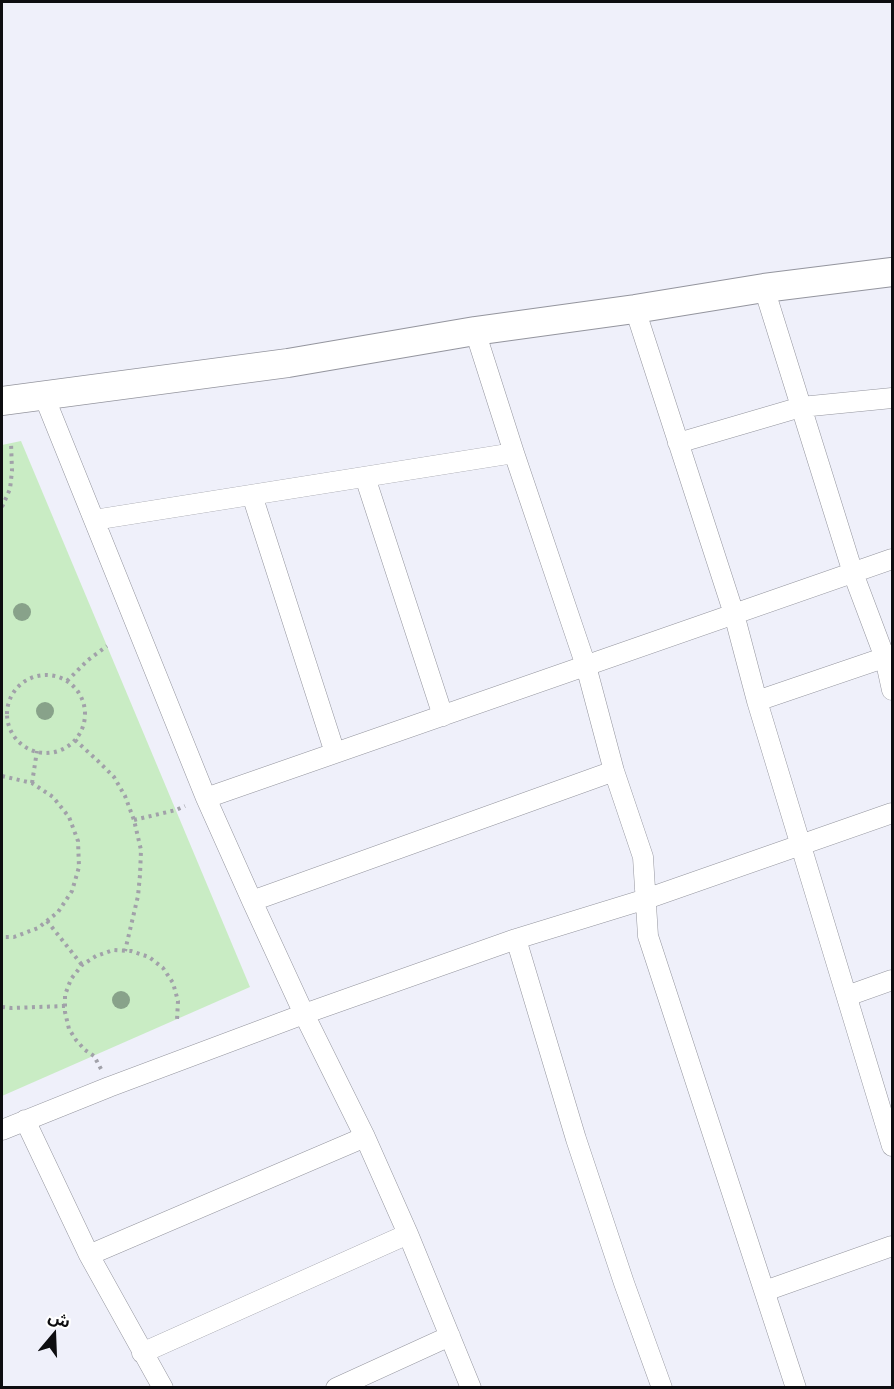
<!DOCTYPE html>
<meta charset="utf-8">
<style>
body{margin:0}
#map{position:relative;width:894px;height:1389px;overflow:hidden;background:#eff0fa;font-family:Literata,"Noto Sans Arabic",serif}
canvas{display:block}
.frame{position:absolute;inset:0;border:3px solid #0d0d10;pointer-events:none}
.north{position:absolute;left:24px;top:1305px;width:60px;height:60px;-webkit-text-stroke:4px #fff;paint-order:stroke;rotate:19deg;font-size:16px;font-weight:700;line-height:24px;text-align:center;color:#0d0d10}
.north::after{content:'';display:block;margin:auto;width:21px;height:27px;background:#0d0d10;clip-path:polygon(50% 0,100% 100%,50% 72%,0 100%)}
</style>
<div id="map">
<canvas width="894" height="1389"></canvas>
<div class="frame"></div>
<div class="north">ش</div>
</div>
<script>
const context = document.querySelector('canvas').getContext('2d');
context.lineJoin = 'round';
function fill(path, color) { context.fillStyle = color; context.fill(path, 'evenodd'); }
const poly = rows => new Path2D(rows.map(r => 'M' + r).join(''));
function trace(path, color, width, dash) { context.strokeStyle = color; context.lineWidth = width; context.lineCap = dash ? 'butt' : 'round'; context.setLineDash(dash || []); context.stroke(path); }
fill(poly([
 [21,441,250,987,2,1096,2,445]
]), '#c9ecc4');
const street = poly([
 [764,288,853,573,885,658,892,690],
 [635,309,734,614,757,701,892,1146],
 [475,331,514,453,586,666,614,771,643,857,648,936,796,1388],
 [44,396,206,798,252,901,304,1014,365,1137,408,1234,471,1388],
 [678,443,801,407,892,398],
 [365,477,443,716],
 [252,495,335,753],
 [94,520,514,453],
 [757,701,892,655],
 [206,798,892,559],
 [252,901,614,771],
 [516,939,576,1139,624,1283,662,1388],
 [847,996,892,980],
 [25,1120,89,1255,163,1388],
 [2,1130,109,1087,304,1014,516,939,646,899,892,813],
 [89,1255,365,1137],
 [765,1291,892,1246],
 [142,1353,408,1234],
 [336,1388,450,1336]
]);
const secondary = poly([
 [2,401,288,363,475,331,635,309,764,288,892,272]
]);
trace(street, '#94959e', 21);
trace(secondary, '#94959e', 30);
trace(poly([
 [2,507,10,489,12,471,11,442],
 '7 714a39 39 0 1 1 78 0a39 39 0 1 1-78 0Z',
 [67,681,88,660,107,646],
 [75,740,98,761,114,777,125,796,134,820,141,850,140,875,138,896,125,951],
 [2,776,32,783,53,797,69,817,78,841,79,867,72,891,58,912,38,928,14,937,2,937],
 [32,783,37,751],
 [134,820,176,810,185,806],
 [47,921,82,965],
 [2,1007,11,1008,65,1006],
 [101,1069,94,1056,85,1050,76,1040,69,1029,65,1012,65,995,71,979,82,965,96,956,113,950,131,951,149,957,163,968,173,983,178,1001,177,1020]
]), '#a1a1a9', 4, [3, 4.5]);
trace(street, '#fff', 20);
trace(secondary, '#fff', 28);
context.fillStyle = '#88a28a';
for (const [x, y] of [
 [22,612],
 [45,711],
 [121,1000]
]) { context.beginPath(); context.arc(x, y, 9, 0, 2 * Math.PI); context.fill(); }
</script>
